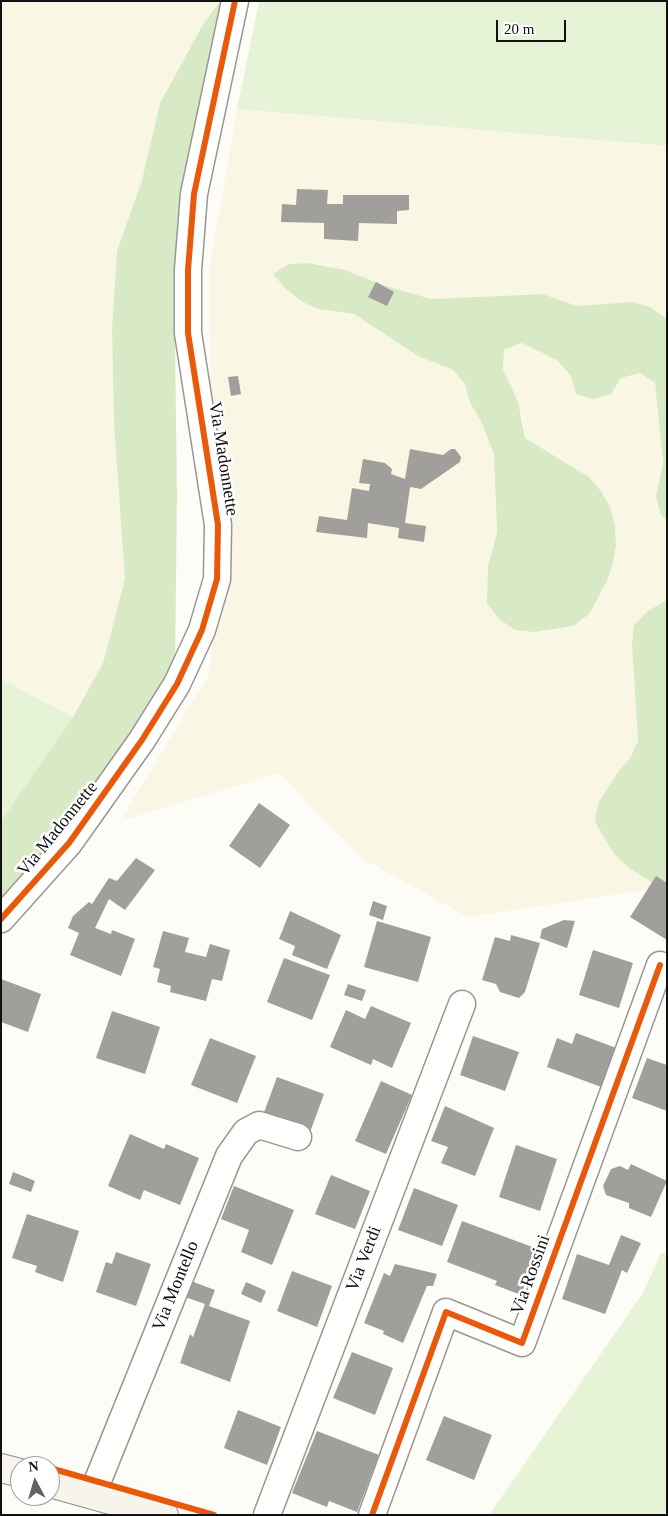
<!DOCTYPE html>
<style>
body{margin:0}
#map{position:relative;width:668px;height:1516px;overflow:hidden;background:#fdfcf7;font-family:Georgia,serif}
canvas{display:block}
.frame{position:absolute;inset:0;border:2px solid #111;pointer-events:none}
.north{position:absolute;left:10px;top:1456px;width:50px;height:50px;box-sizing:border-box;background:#fff;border:1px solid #a0a0a0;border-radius:50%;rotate:354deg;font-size:14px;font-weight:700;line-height:20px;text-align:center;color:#111}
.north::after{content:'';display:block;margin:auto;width:18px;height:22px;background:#646362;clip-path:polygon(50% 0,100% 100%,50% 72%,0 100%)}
.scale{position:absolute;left:496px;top:20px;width:70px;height:22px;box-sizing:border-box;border:2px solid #111;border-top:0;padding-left:6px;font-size:15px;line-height:18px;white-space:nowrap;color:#111;-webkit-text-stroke:4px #fff;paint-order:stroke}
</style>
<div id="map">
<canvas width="668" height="1516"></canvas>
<div class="frame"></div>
<div class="north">N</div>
<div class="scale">20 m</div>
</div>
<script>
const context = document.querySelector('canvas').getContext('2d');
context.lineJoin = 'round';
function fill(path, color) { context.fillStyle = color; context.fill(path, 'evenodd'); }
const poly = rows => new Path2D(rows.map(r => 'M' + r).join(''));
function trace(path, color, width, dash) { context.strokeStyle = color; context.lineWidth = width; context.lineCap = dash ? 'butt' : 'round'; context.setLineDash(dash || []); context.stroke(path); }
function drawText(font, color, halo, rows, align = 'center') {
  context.font = font + ' Georgia,serif'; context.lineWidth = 5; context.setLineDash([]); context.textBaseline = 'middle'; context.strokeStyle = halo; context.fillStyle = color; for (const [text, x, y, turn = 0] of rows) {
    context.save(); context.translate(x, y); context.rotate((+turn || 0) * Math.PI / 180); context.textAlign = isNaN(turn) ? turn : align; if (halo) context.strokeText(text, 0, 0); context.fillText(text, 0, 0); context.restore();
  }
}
fill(poly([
 [1,1,220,1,201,28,160,103,142,180,117,251,112,329,114,424,125,579,103,663,73,717,1,679],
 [237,109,667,146,667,319,650,307,633,302,577,306,543,294,431,299,380,284,328,265,309,263,289,264,318,309,354,314,418,356,453,370,465,384,470,403,481,421,494,455,497,532,488,566,597,596,607,580,613,563,616,545,615,526,610,507,601,491,589,477,525,438,523,420,503,369,504,350,522,343,557,360,571,376,576,394,611,394,621,378,640,373,655,383,663,461,658,478,661,515,667,521,667,600,632,644,638,741,630,758,618,772,595,822,614,854,660,888,468,917,360,857,279,773,120,821,209,675,212,651,212,494,209,271]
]), '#f9f7e4');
fill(poly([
 [259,1,667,1,667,146,237,109],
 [1,679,73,717,1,821],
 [661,1253,667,1253,667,1515,489,1515,643,1293]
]), '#e7f3d7');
fill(poly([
 [220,1,223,1,199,119,174,269,177,494,175,665,95,795,1,910,1,821,73,717,103,663,125,579,114,424,112,329,117,251,142,180,160,103,201,28],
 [309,263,345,270,380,284,431,299,543,294,577,306,633,302,650,307,667,319,667,521,661,515,656,497,663,461,655,383,640,373,621,378,611,394,593,399,576,394,571,376,557,360,522,343,504,350,503,369,518,402,525,438,589,477,601,491,610,507,615,526,616,545,613,563,607,581,589,614,573,626,534,632,515,630,499,619,487,603,488,566,497,532,494,455,481,421,470,403,465,384,453,370,418,356,354,314,318,309,301,301,285,288,273,274,289,264],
 [667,600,667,889,660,888,628,867,614,854,595,822,598,803,618,772,630,758,638,741,632,644,634,625,648,611]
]), '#d8eac5');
fill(poly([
 [297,189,328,190,327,204,343,204,343,195,409,195,409,210,397,211,397,224,359,223,358,241,324,239,324,223,281,222,282,204,296,205],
 [376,282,394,292,387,306,368,297],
 [238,376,241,394,231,396,228,377],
 [410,449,443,455,451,449,455,449,461,457,460,462,421,489,410,487,405,523,426,526,424,542,398,538,399,528,368,523,367,538,316,532,319,516,347,520,352,488,369,491,370,484,359,483,363,459,385,463,392,469,391,474,405,479],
 [259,803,290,825,260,868,229,846],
 [136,858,155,870,125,910,109,899,95,928,111,934,112,930,135,939,121,976,70,955,79,933,68,928,73,916,89,902,92,904,109,878,117,881],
 [656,876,667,883,667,940,630,917],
 [373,901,387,906,383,920,369,915],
 [290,911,341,935,327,969,292,955,295,946,279,939],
 [564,920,575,921,567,948,540,938,542,929],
 [377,921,431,937,418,982,364,967],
 [163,931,189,938,185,952,206,957,210,944,230,950,222,981,212,979,206,1001,170,992,171,986,157,982,160,969,153,967],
 [511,935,540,943,525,992,519,998,500,992,496,984,482,980,495,937,510,941],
 [593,950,633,963,619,1008,579,995],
 [284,958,330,975,312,1020,267,1002],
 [1,979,41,994,28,1032,1,1022],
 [348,984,366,990,362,1001,344,995],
 [371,1006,411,1023,392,1068,373,1059,371,1065,330,1047,346,1010,365,1019],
 [112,1011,160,1027,145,1074,96,1058],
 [576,1033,619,1049,604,1088,547,1067,557,1038,572,1044],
 [473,1036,519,1052,505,1091,460,1075],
 [210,1038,256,1056,237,1103,191,1085],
 [647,1058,667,1065,667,1111,632,1098],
 [277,1077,324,1094,309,1135,262,1118],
 [381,1081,412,1095,386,1154,355,1141],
 [445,1106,494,1128,475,1176,441,1163,448,1147,431,1141],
 [130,1134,164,1149,166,1144,199,1158,180,1205,144,1190,140,1200,108,1186],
 [516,1145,557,1159,540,1211,499,1197],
 [631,1164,667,1181,651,1217,629,1208,629,1203,606,1195,603,1186,611,1169,620,1166,628,1170],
 [13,1172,35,1181,31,1192,9,1184],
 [331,1175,370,1191,355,1229,315,1214],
 [234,1186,294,1210,272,1265,241,1252,249,1230,221,1219],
 [414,1188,458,1205,442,1246,398,1230],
 [27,1214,79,1231,63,1282,35,1272,37,1266,12,1258],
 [462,1221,538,1249,521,1295,495,1285,497,1281,447,1262],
 [621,1235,641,1243,627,1273,622,1270,605,1314,562,1299,577,1254,609,1265],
 [116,1252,151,1264,136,1306,96,1292,106,1262,112,1264],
 [395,1264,437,1274,433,1286,427,1286,403,1343,383,1334,384,1331,364,1323,384,1273,390,1276],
 [292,1271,332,1286,317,1327,277,1311],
 [191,1281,215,1290,209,1306,250,1321,230,1382,180,1363,190,1334,193,1337,205,1304,185,1297],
 [246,1282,266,1291,261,1303,241,1294],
 [352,1352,393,1368,375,1415,333,1398],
 [238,1410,281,1427,267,1465,224,1448],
 [444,1416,492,1435,474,1480,426,1460],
 [317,1431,379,1455,357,1512,329,1501,327,1507,292,1493]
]), '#a19f9c');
const street = poly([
 [1,919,69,843,142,740,177,684,202,630,217,579,218,525,188,333,188,270,194,194,235,1],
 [92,1495,229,1156,246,1132,259,1125,298,1137],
 [267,1515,462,1004],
 [372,1515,446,1312,522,1343,660,965]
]);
const secondary = poly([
 [1,1468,20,1473],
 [50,1483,164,1515]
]);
trace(street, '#979795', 29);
trace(secondary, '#8e8d8b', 30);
trace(street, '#fffffe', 26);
trace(secondary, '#f6f4eb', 28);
trace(poly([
 [1,919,69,843,142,740,177,684,202,630,217,579,218,525,188,333,188,270,194,194,235,1],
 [50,1468,214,1515],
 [372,1515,446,1312,522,1343,660,965]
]), '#e8590c', 6);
drawText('18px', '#111', '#fff', [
 ["Via Madonnette",223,459,81],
 ["Via Madonnette",58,829,-51],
 ["Via Verdi",364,1259,-69],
 ["Via Rossini",531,1275,-70],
 ["Via Montello",176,1286,-68]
]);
</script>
